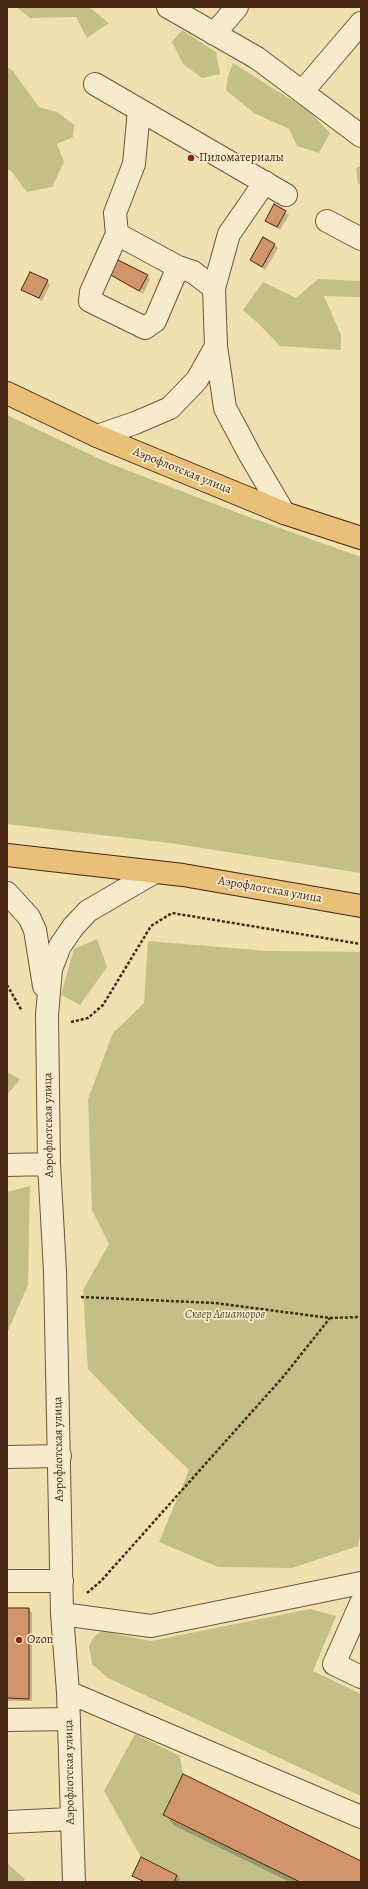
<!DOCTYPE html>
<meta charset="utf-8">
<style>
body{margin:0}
#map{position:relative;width:368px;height:1889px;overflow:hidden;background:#f1e0b0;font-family:Alegreya,serif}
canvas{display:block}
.frame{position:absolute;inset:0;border:8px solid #452613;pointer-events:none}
</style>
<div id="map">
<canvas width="368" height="1889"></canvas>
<div class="frame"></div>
</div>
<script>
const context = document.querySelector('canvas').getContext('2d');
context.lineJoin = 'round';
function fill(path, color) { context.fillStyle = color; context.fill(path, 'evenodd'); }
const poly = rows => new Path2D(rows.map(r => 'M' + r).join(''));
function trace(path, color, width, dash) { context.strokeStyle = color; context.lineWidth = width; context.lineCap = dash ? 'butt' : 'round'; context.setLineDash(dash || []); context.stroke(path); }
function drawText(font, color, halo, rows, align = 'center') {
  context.font = font + ' Alegreya,serif'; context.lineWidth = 3.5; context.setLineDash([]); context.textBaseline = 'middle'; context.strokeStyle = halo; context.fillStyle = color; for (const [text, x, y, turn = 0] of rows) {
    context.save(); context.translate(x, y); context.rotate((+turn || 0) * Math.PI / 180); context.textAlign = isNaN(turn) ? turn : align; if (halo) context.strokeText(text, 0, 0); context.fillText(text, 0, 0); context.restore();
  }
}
fill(poly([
 [16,7,89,7,109,23,87,38,76,17,30,18],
 [182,30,216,52,220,74,202,78,183,64,172,42],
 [233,63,309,111,330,133,319,153,297,146,289,129,254,113,226,90,228,76],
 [7,67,12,70,39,107,57,112,74,125,73,137,57,144,64,162,52,187,27,192,11,171,7,169],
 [361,166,361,185,358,184,356,168],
 [318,279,361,281,361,297,324,296,341,335,341,350,280,346,259,324,243,310,263,282,296,298],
 [7,415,106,462,238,513,361,557,361,873,170,843,7,824],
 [97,939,107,967,80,1005,61,995,74,949],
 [148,941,267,951,361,952,361,1530,358,1546,292,1568,218,1567,159,1542,189,1470,141,1424,88,1369,83,1290,109,1244,92,1210,88,1099,113,1033,144,1003],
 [7,1072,20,1079,7,1095],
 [30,1186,28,1285,7,1333,7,1192],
 [310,1609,336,1616,313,1671,361,1694,361,1796,108,1678,92,1664,89,1646,93,1638,101,1631,151,1641],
 [135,1734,180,1756,183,1774,163,1816,300,1882,174,1882,177,1874,141,1857,104,1791],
 [7,1863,25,1879,24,1882,7,1882]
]), '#c2c086');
fill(poly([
 [274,206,289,215,280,230,266,221],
 [274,244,278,248,265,270,251,260],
 [110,274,147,276,150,279,143,294],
 [47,281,50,285,42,301,23,289],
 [7,1609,29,1609,32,1613,32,1701,7,1701],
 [165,1815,361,1862,361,1882,290,1882,175,1826],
 [177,1875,180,1879,178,1882,143,1882,133,1876]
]), '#0003');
const building = poly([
 [274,204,286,211,277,227,265,221,274,204],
 [263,237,275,244,262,267,250,260,263,237],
 [116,259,148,275,139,291,109,274,116,259],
 [30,272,48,280,39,298,21,290,30,272],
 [7,1608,29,1608,29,1699,7,1698,7,1608],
 [183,1774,361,1861,361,1882,300,1882,163,1815,183,1774],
 [141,1857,177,1875,174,1882,145,1882,132,1876,141,1857]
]);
fill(building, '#d29569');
trace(building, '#452613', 1);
const minor = poly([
 [168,7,257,58,361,136],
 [214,34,237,7],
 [95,84,286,195],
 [302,92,361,23],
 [139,110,134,164,115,213,117,234,178,267,193,272,214,288],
 [265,182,229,234,214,288,216,346,225,408,250,455,284,513],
 [327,221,361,239],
 [117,234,91,292,90,301,145,328,155,321,178,267],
 [97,436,135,423,170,408,197,380,216,346],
 [7,893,29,917,35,930,44,986],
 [7,1165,49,1164],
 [7,1457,60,1456],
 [7,1581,62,1581],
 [361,1603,334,1664,361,1677],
 [62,1614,151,1626,361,1583],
 [68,1692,361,1817],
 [7,1720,69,1719],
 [7,1822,71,1819],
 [74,1882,68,1692,62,1614,55,1271,49,1164,47,1015,51,969,60,946,73,927,88,911,155,872]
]);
const major = poly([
 [7,393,97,436,284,513,361,538],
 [7,855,183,875,361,906]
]);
trace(minor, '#70543a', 24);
trace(major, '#452613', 24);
trace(poly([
 [7,985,22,1011],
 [71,1022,88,1018,103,1005,151,926,172,913,361,944],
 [81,1297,215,1303,330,1318,361,1317],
 [87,1593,101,1581,283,1377,330,1318]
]), '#452613', 2.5, [3, 2]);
trace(minor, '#f6ebcc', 22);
trace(major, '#e8c078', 22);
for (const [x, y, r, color] of [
 [191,158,4,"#8f2418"],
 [19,1640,4,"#8f2418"]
]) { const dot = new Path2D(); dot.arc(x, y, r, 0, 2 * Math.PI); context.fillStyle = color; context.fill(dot); trace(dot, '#f6ebcc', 1.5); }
drawText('12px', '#452613', '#f6ebcc', [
 ["Пиломатериалы",199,158],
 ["Ozon",27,1640]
], 'left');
drawText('12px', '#452613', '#f6ebcc', [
 ["Аэрофлотская улица",182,471,22],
 ["Аэрофлотская улица",270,890,10],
 ["Аэрофлотская улица",49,1125,-91],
 ["Аэрофлотская улица",59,1449,-91],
 ["Аэрофлотская улица",70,1772,-91]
]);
drawText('italic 12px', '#644c30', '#f6ebcc', [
 ["Сквер Авиаторов",225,1315]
]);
</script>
